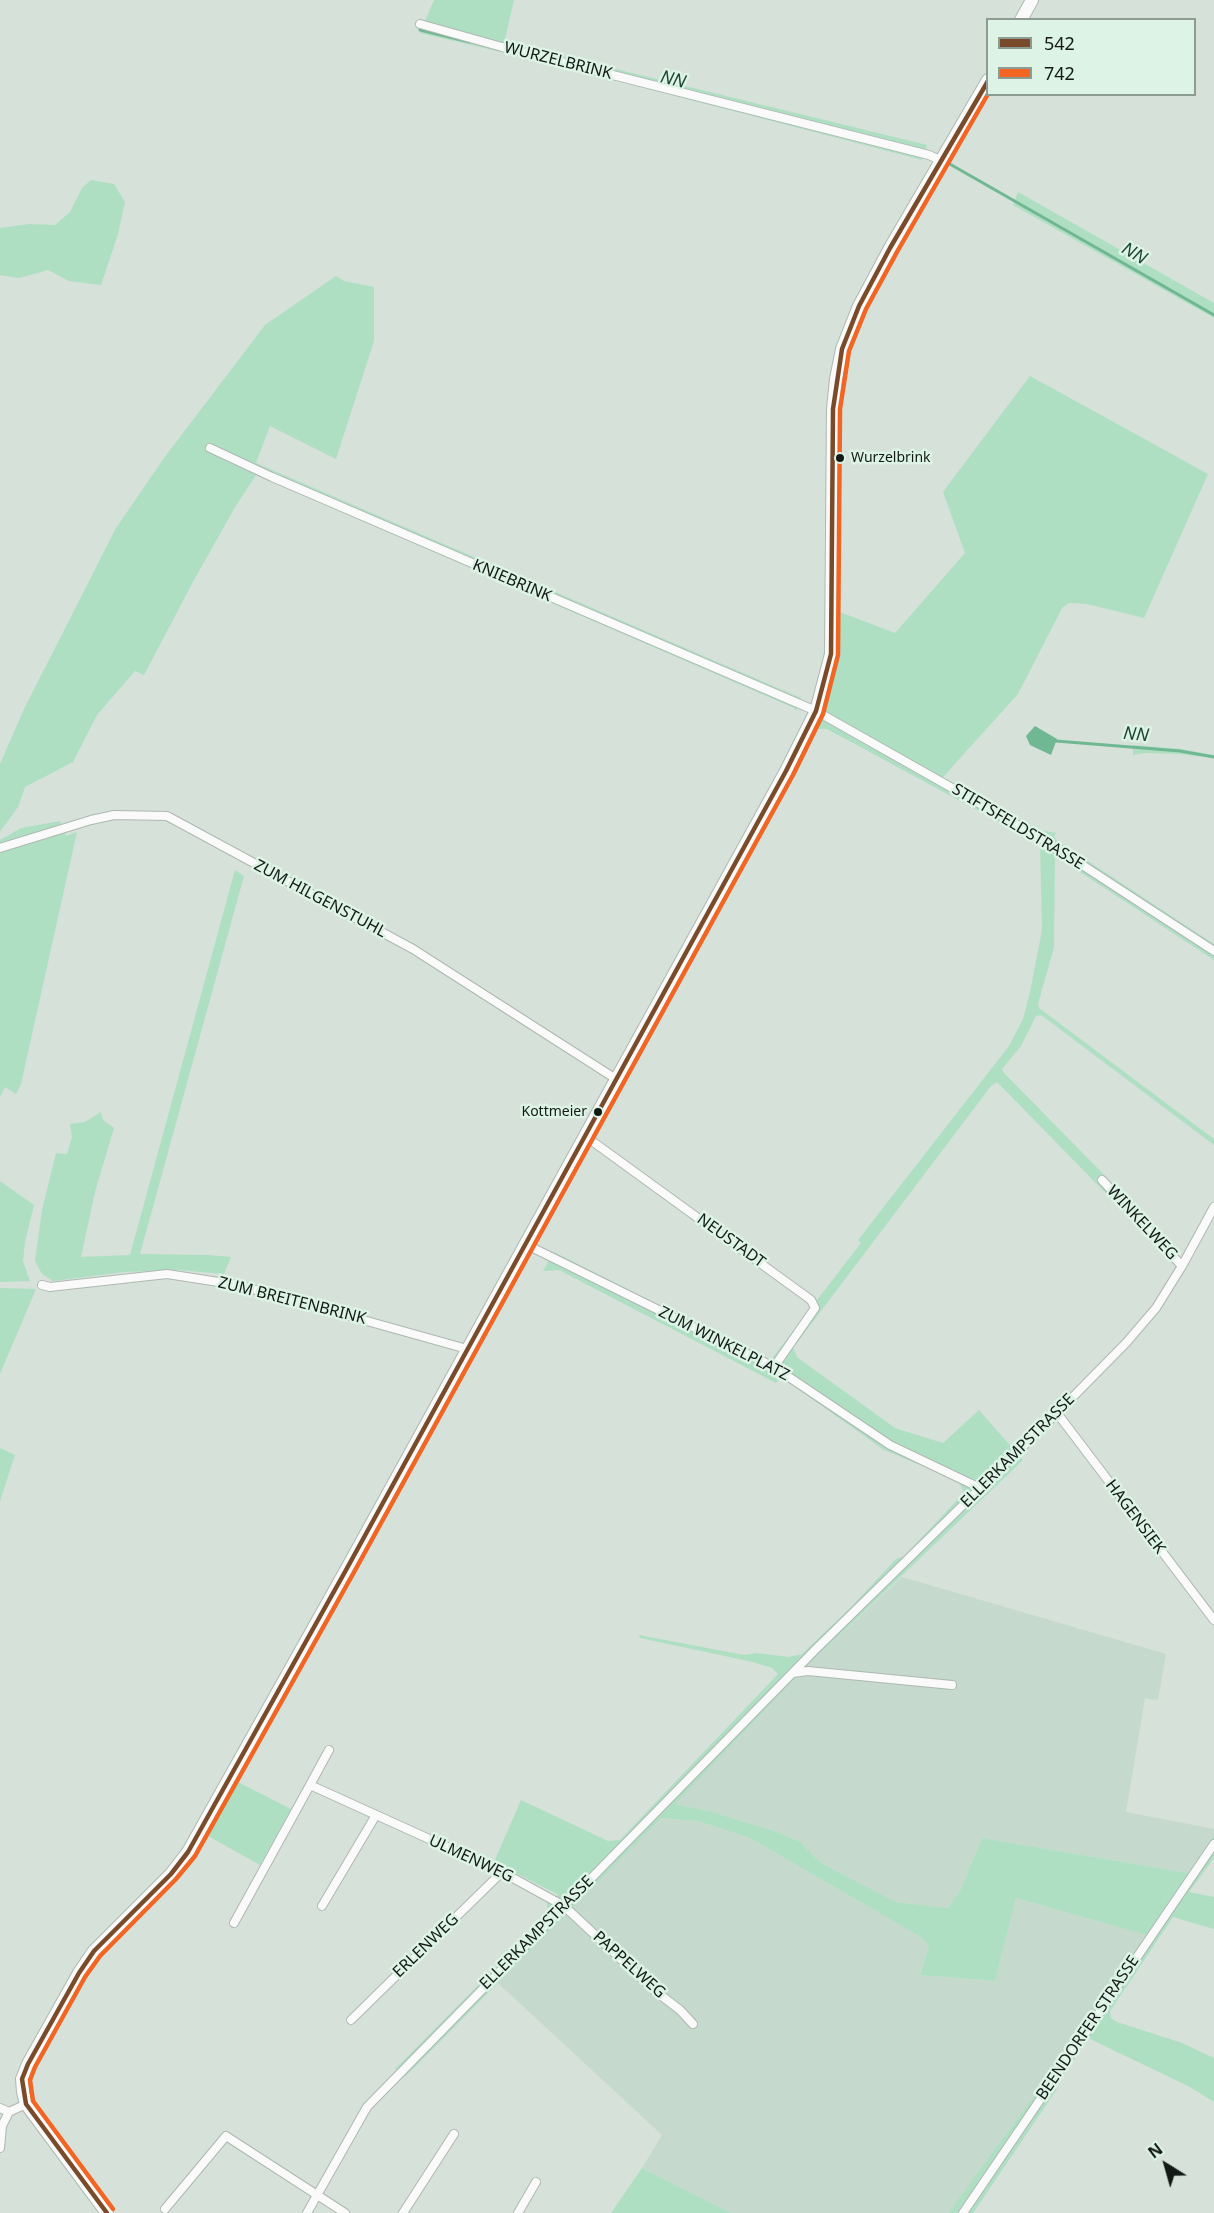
<!DOCTYPE html>
<style>
body{margin:0}
#map{position:relative;width:1214px;height:2213px;overflow:hidden;background:#d5e1d9;font-family:"Noto Sans",sans-serif}
canvas{display:block}
.legend{position:absolute;left:986px;top:18px;width:210px;height:78px;box-sizing:border-box;background:#ddf3e6;border:2px solid #8c9c93;margin:0;padding:8px 10px;list-style:none;font-size:18px;color:#131a16}
.legend li{display:flex;align-items:center;gap:12px;height:30px}
.legend b{width:30px;border:2px solid #8c9c93}
.north{position:absolute;left:1136px;top:2135px;width:60px;height:60px;-webkit-text-stroke:4px #ddf3e6;paint-order:stroke;rotate:323deg;font-size:16px;font-weight:700;line-height:24px;text-align:center;color:#131a16}
.north::after{content:'';display:block;margin:auto;width:21px;height:27px;background:#131a16;clip-path:polygon(50% 0,100% 100%,50% 72%,0 100%)}
</style>
<div id="map">
<canvas width="1214" height="2213"></canvas>
<ul class="legend">
<li><b style="height:8px;background:#7a4b2a"></b>542</li>
<li><b style="height:8px;background:#f26522"></b>742</li>
</ul>
<div class="north">N</div>
</div>
<script>
const context = document.querySelector('canvas').getContext('2d');
context.lineJoin = 'round';
function fill(path, color) { context.fillStyle = color; context.fill(path, 'evenodd'); }
const poly = rows => new Path2D(rows.map(r => 'M' + r).join(''));
function trace(path, color, width, dash) { context.strokeStyle = color; context.lineWidth = width; context.lineCap = dash ? 'butt' : 'round'; context.setLineDash(dash || []); context.stroke(path); }
function drawText(font, color, halo, rows, align = 'center') {
  context.font = font + ' "Noto Sans",sans-serif'; context.lineWidth = 5; context.setLineDash([]); context.textBaseline = 'middle'; context.strokeStyle = halo; context.fillStyle = color; for (const [text, x, y, turn = 0] of rows) {
    context.save(); context.translate(x, y); context.rotate((+turn || 0) * Math.PI / 180); context.textAlign = isNaN(turn) ? turn : align; if (halo) context.strokeText(text, 0, 0); context.fillText(text, 0, 0); context.restore();
  }
}
fill(poly([
 [902,1577,1166,1654,1158,1700,1145,1698,1126,1812,1214,1829,1214,1835,1188,1873,982,1838,961,1889,948,1908,896,1902,821,1863,799,1841,771,1830,712,1812,674,1804,808,1665],
 [660,1818,698,1821,750,1838,919,1936,929,1946,920,1975,995,1981,1016,1898,1148,1935,1094,2014,948,2213,731,2213,642,2168,662,2135,498,1983]
]), '#c5d9cc');
fill(poly([
 [434,0,514,0,504,43,550,53,927,145,922,160,548,63,420,33],
 [91,180,114,184,125,202,118,234,101,285,69,281,48,270,19,278,0,275,0,228,29,224,55,225,70,212,82,188],
 [1018,192,1214,303,1214,318,1013,205],
 [336,276,344,281,374,287,374,341,336,459,270,426,256,463,801,698,796,711,794,708,256,475,234,509,194,580,144,675,135,671,97,715,73,762,25,787,18,807,0,832,0,764,24,709,116,528,164,458,265,325],
 [1030,376,1208,474,1144,618,1087,604,1069,603,1062,608,1018,694,943,777,1038,830,1057,833,1054,835,1056,840,1214,944,1214,960,1057,857,1055,858,1054,947,1038,1004,1039,1008,1214,1139,1214,1145,1041,1015,1036,1016,1021,1046,1002,1069,1004,1073,1176,1248,1171,1260,997,1082,991,1086,793,1348,798,1358,895,1428,943,1443,979,1410,1023,1460,808,1665,675,1804,712,1812,771,1830,799,1841,821,1863,896,1902,948,1908,961,1889,982,1838,1188,1873,1214,1835,1214,1858,1189,1892,1214,1897,1214,1929,1173,1917,1110,2011,1111,2018,1117,2022,1182,2043,1214,2058,1214,2102,1188,2086,1088,2038,1055,2088,1057,2089,973,2213,948,2213,1094,2014,1147,1935,1016,1898,995,1981,920,1975,929,1946,919,1936,750,1838,698,1821,661,1818,406,2076,395,2069,544,1919,548,1912,546,1899,559,1895,494,1862,521,1800,608,1841,620,1840,778,1674,772,1668,753,1662,640,1638,639,1635,744,1655,757,1653,788,1657,802,1654,851,1607,896,1559,904,1556,962,1495,963,1490,959,1483,947,1476,884,1450,781,1377,776,1383,559,1270,543,1271,554,1252,770,1361,861,1243,858,1240,1009,1046,1023,1019,1030,992,1042,930,1040,844,827,729,817,729,828,698,837,650,837,611,895,633,965,553,943,492],
 [1133,745,1181,749,1214,755,1214,758,1179,754,1144,753,1133,755],
 [60,821,66,836,77,832,21,1084,16,1094,5,1087,0,1097,0,840,21,828],
 [235,870,244,876,140,1254,209,1255,231,1257,224,1274,178,1270,124,1272,53,1281,42,1274,35,1261,42,1210,56,1153,67,1154,72,1137,70,1124,85,1122,101,1112,103,1120,114,1128,95,1192,81,1257,130,1255],
 [0,1181,34,1205,25,1242,23,1261,30,1281,0,1282],
 [0,1288,36,1289,0,1374],
 [0,1448,15,1455,0,1501],
 [236,1781,291,1809,260,1865,208,1836],
 [642,2168,731,2213,611,2213]
]), '#aedfc3');
fill(poly([
 [1035,726,1057,739,1051,755,1030,745,1026,736]
]), '#70b793');
trace(poly([
 [420,30,470,42],
 [948,163,1214,315],
 [1056,741,1180,751,1214,757]
]), '#70b793', 3);
const street = poly([
 [420,24,502,47,929,155,940,160],
 [210,448,272,477,816,711,1044,840,1214,951],
 [0,848,91,820,114,815,167,816,413,949,616,1079],
 [585,1136,811,1300,815,1308,774,1367],
 [1102,1180,1182,1266],
 [525,1244,774,1367,890,1445,980,1488],
 [42,1285,50,1287,167,1274,238,1285,467,1349],
 [1057,1413,1214,1620],
 [793,1673,808,1671,952,1685],
 [329,1750,310,1785,502,1872,564,1906,654,1990,680,2010,693,2024],
 [322,1906,376,1815],
 [234,1923,310,1785],
 [351,2020,502,1872],
 [0,2108,9,2112],
 [0,2148,2,2126,9,2112,26,2104],
 [165,2209,226,2136,345,2213],
 [307,2213,367,2107,815,1650,1057,1413,1126,1343,1156,1308,1182,1266,1214,1207],
 [403,2213,454,2134],
 [518,2213,536,2182],
 [963,2213,1214,1844]
]);
const secondary = poly([
 [1021,20,1032,0],
 [107,2213,26,2104,23,2092,22,2079,28,2064,79,1973,94,1951,171,1874,188,1852,346,1570,786,771,816,711,831,654,833,409,836,379,842,349,859,306,890,248,988,80]
]);
trace(street, '#aeb8b1', 10);
trace(secondary, '#aeb8b1', 14);
trace(street, '#f9faf9', 8);
trace(secondary, '#f9faf9', 12);
trace(poly([
 [107,2213,26,2104,22,2079,28,2064,79,1973,94,1951,171,1874,188,1852,346,1570,786,771,816,711,831,654,833,409,842,349,859,306,890,248,988,81]
]), '#7a4b2a', 4.5);
trace(poly([
 [113,2209,33,2101,30,2080,35,2067,85,1977,100,1956,176,1879,195,1856,353,1574,793,775,823,714,838,655,840,409,849,351,866,309,897,252,988,94]
]), '#f26522', 4.5);
for (const [x, y, r, color] of [
 [840,458,5,"#131a16"],
 [598,1112,5,"#131a16"]
]) { const dot = new Path2D(); dot.arc(x, y, r, 0, 2 * Math.PI); context.fillStyle = color; context.fill(dot); trace(dot, '#ddf3e6', 2); }
drawText('14px', '#131a16', '#ddf3e6', [
 ["Wurzelbrink",851,458],
 ["Kottmeier",587,1112,"right"]
], 'left');
drawText('16px', '#131a16', '#ddf3e6', [
 ["WURZELBRINK",558,61,14],
 ["KNIEBRINK",512,581,23],
 ["STIFTSFELDSTRASSE",1018,827,31],
 ["ZUM HILGENSTUHL",320,899,28],
 ["WINKELWEG",1142,1223,47],
 ["NEUSTADT",731,1241,36],
 ["ZUM BREITENBRINK",292,1301,14],
 ["ZUM WINKELPLATZ",724,1344,27],
 ["ELLERKAMPSTRASSE",1018,1451,-45],
 ["HAGENSIEK",1135,1517,53],
 ["ULMENWEG",471,1859,25],
 ["ELLERKAMPSTRASSE",537,1933,-45],
 ["ERLENWEG",426,1946,-44],
 ["PAPPELWEG",629,1965,42],
 ["BEENDORFER STRASSE",1088,2028,-56]
]);
drawText('italic 18px', '#1e4631', '#ddf3e6', [
 ["NN",673,80,14],
 ["NN",1134,254,30],
 ["NN",1136,735,6]
]);
</script>
